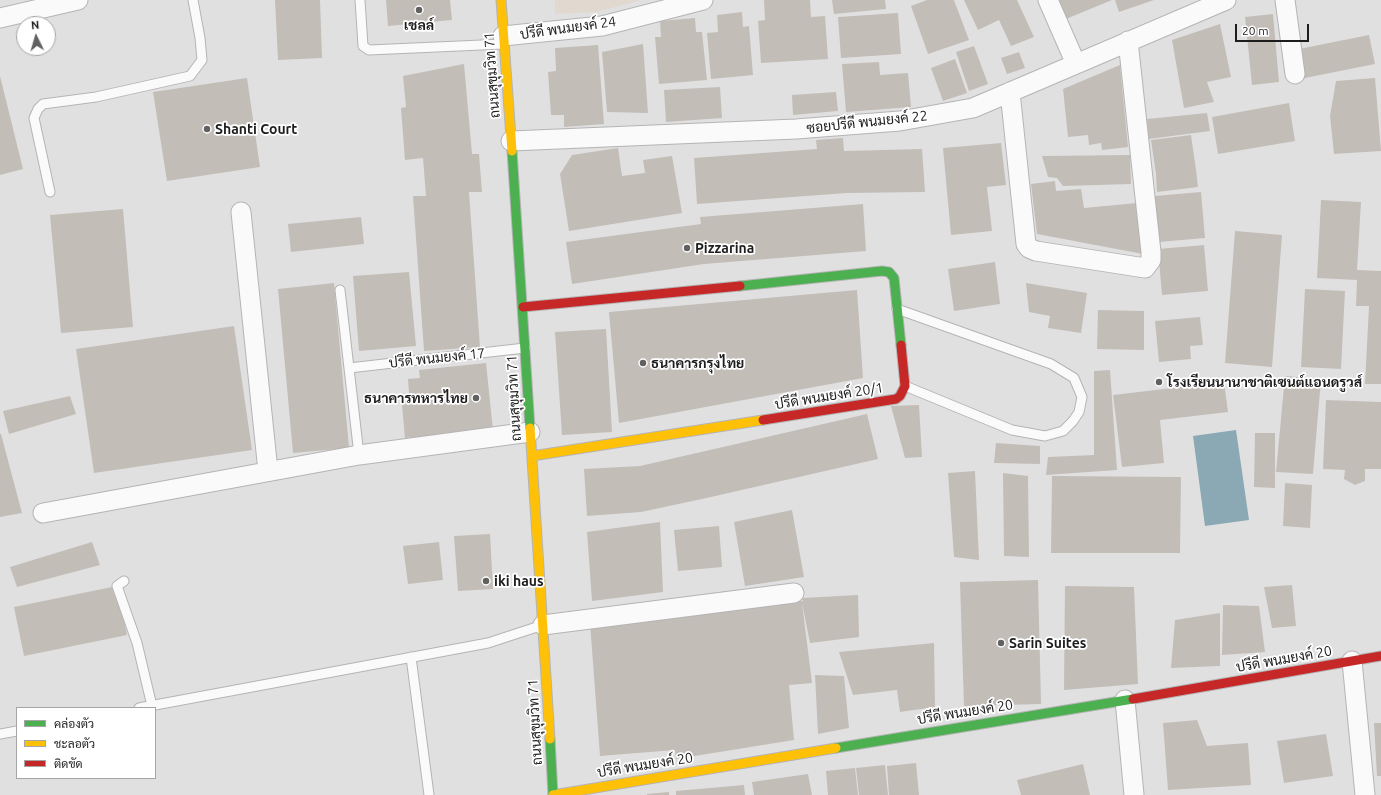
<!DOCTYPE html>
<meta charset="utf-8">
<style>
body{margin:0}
#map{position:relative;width:1381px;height:795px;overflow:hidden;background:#e1e0e1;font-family:Ubuntu,Sarabun,sans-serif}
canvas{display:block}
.legend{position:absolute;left:16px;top:707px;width:140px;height:72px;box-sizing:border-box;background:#fff;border:1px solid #a5a5a5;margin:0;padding:5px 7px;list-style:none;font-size:12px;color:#1d1d1e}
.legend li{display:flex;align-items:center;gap:8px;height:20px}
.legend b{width:20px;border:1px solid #a5a5a5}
.north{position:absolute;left:16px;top:16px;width:40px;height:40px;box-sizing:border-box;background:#fff;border:1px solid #a5a5a5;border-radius:50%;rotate:355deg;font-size:11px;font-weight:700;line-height:16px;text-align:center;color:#1d1d1e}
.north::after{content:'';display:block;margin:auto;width:14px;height:18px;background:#626162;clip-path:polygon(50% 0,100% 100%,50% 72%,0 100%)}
.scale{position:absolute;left:1235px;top:24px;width:74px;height:18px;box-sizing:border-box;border:2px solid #1d1d1e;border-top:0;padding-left:5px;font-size:12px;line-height:14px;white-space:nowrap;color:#1d1d1e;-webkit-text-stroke:3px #fff;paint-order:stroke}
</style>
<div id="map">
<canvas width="1381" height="795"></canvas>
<ul class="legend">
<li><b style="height:5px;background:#4caf50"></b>คล่องตัว</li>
<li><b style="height:5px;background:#ffc107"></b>ชะลอตัว</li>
<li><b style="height:5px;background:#c62828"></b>ติดขัด</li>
</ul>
<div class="north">N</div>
<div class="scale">20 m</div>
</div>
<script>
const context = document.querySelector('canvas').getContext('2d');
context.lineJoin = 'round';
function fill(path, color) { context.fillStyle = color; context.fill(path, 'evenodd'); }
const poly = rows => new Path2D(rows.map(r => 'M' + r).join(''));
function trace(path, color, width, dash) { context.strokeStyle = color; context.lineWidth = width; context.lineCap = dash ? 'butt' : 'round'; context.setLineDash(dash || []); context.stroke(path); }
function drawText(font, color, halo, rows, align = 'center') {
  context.font = font + ' Ubuntu,Sarabun,sans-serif'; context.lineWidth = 3.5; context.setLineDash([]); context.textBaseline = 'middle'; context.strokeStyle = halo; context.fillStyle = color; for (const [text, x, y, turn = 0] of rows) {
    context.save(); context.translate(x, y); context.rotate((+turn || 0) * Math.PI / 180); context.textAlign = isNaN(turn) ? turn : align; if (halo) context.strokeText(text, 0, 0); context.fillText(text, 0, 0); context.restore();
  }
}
fill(poly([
 [555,0,641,0,597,12,555,14]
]), '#e1d9cf');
fill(poly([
 [1236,430,1249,520,1205,526,1193,436]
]), '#8ba9b4');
fill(poly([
 [275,0,320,0,322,58,278,60],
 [386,0,450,0,452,20,388,26],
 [764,0,810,0,811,17,825,16,828,59,761,63,758,21,765,20],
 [832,0,885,0,886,9,834,14],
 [927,0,954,0,969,40,928,54,911,6],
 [964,0,1017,0,1034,37,1011,46,999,20,978,30],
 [1058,0,1112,0,1066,19],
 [1115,0,1154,0,1119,12],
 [742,12,743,27,749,26,753,75,711,79,707,33,718,32,717,15],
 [898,13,901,54,841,58,838,17],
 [1273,14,1279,82,1252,85,1245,17],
 [695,18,696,32,702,32,707,80,659,84,655,37,661,37,660,21],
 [1220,24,1231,77,1207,82,1214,102,1184,108,1172,40],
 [1369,35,1375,64,1305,78,1299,49],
 [643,44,648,113,607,112,602,52],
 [598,45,604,124,564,127,564,115,551,115,548,72,556,71,555,48],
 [974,46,988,84,969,91,956,52],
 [1019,52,1025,68,1007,74,1001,58],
 [955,59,967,93,943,101,931,68],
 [879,62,880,75,908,73,911,107,846,112,842,64],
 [464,64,472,154,479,154,482,192,469,192,480,347,424,351,413,196,426,196,423,158,405,160,401,108,406,107,403,76],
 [1120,65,1128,147,1102,150,1101,143,1089,145,1088,135,1068,137,1063,89],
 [0,76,23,169,0,175],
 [247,78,260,167,167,181,153,92],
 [1375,78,1381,151,1334,154,1330,116,1336,81],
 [720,87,722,118,666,122,664,90],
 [836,92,838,111,793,115,792,95],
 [1289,103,1295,141,1218,154,1212,117],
 [1207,113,1210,131,1149,139,1147,119],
 [1191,135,1196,170,1182,172,1196,170,1198,187,1157,192,1156,174,1151,140],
 [843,138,844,151,922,149,925,192,847,193,697,204,694,158,817,149,816,140],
 [1001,143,1006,185,987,187,992,231,951,235,943,148],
 [618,148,622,176,645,173,643,160,672,156,682,213,569,231,560,174,572,155],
 [1130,155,1131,184,1063,186,1057,178,1048,177,1042,156],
 [1055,181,1056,191,1081,189,1084,208,1137,203,1143,254,1037,234,1031,184],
 [1201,192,1205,238,1159,242,1155,196],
 [1321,200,1361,202,1357,270,1381,271,1381,384,1365,384,1369,306,1356,306,1357,280,1317,278],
 [863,204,866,251,704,264,572,284,566,242,701,224,700,217],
 [123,209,133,327,61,333,50,215],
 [361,217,364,244,291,252,288,224],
 [1235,231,1282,235,1272,367,1225,363],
 [1204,245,1208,291,1162,295,1158,249],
 [995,262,1000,304,954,311,948,269],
 [409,272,416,346,359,351,353,276],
 [334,283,349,448,293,453,278,289],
 [1026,283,1087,293,1081,333,1048,328,1050,316,1029,312],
 [1305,289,1345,291,1341,369,1301,367],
 [857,290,863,378,619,423,609,312],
 [1098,310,1144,311,1144,350,1097,349],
 [1200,317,1203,345,1190,346,1191,359,1159,362,1155,321],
 [234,326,252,450,94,473,76,349],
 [606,329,612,432,562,435,555,332],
 [486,363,493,430,405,438,401,394,409,393,408,379,420,378,419,370],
 [1110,370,1117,470,1046,475,1048,457,1094,455,1094,371],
 [1285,376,1321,379,1313,474,1276,472],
 [1224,382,1228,412,1160,420,1164,463,1122,467,1113,395],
 [70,396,76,414,9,434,3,411],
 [1326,400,1381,402,1381,469,1365,469,1365,481,1355,485,1344,479,1345,470,1323,469],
 [919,405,922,457,905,458,891,406],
 [867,414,878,459,702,499,641,512,587,516,584,469,640,466],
 [1255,433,1275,433,1275,488,1254,487],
 [0,434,1,434,22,513,0,517],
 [996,443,1040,446,1040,464,994,463],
 [975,471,979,560,954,557,948,473],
 [1003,473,1028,476,1029,557,1004,556],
 [1052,476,1181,477,1180,553,1051,553],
 [1285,483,1312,485,1310,528,1283,526],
 [792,510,804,577,745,586,734,522],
 [660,522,663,592,592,601,587,532],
 [719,526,722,567,678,571,674,530],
 [490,534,493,589,458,591,454,536],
 [92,542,100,565,17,587,10,567],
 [439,542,443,580,408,584,403,546],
 [1038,580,1041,704,964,706,960,582],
 [1292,585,1296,626,1272,628,1264,587],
 [117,586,127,635,24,656,14,607],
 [1065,586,1134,587,1138,684,1064,690],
 [858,595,859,637,810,643,802,603,812,683,789,685,794,740,676,759,675,750,600,756,590,623,726,610,803,601,802,598],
 [1223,605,1259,606,1265,652,1222,655],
 [1220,613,1220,666,1171,668,1175,620],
 [934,643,935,707,900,712,897,690,853,695,839,652],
 [815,675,844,676,849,728,818,734],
 [1197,720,1207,746,1248,743,1251,785,1168,790,1163,723],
 [1374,723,1381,723,1381,776,1377,776],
 [1326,734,1333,776,1284,783,1277,741],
 [916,763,919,795,889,795,887,766],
 [1083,764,1090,795,1021,795,1017,780],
 [885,765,888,795,859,795,856,768],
 [855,768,858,795,828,795,826,771],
 [808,774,812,795,754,795,752,782],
 [744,785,745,795,676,795,676,791],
 [669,792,669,795,647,795,647,794]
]), '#c3bdb8');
const lane = poly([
 [360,0,363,46,369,50,504,44],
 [50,192,34,118,38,109,43,104,96,97,190,76,202,60,200,38,193,0],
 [340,290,359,455],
 [897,309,1051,364,1074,378,1082,397,1079,412,1073,421,1063,431,1045,436,1012,430,905,386],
 [349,368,525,348],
 [124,581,117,586,137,643,152,706],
 [411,657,429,795],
 [139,708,488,643,543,625],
 [0,734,17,731]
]);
const street = poly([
 [1048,0,1076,64],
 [1285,0,1295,74],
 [0,18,78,0],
 [503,36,602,26,703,0],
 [1010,92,1026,244,1029,248,1036,251,1145,268,1151,260,1151,252,1128,41],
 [511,141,796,129,900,121,973,108,1226,0],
 [241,212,268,471],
 [43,513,359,455,530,432],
 [543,625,794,593],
 [1352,661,1365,795],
 [1125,700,1134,795]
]);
const fast = poly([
 [512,151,530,428],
 [740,286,882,271,889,272,894,278,901,345],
 [550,739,553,795],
 [836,748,1133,699]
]);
const slow = poly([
 [501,0,512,151],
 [530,428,550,739],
 [532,456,763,420],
 [553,795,836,748]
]);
const jam = poly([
 [523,307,740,286],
 [763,420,896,399,900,396,905,386,901,345],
 [1133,699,1381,656]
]);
trace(lane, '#b4b4b5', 11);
trace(street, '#b4b4b5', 21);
trace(fast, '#b4b4b5', 11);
trace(slow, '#b4b4b5', 11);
trace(jam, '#b4b4b5', 11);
trace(lane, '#fafafa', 9);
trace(street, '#fafafa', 19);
trace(fast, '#4caf50', 9);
trace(slow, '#ffc107', 9);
trace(jam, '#c62828', 9);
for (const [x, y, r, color] of [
 [419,10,4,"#626162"],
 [207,129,4,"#626162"],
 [687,248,4,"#626162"],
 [643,363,4,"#626162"],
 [1159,382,4,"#626162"],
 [476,398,4,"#626162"],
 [486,581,4,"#626162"],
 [1001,643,4,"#626162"]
]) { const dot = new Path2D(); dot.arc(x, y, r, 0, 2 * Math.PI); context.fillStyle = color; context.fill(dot); trace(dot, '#fff', 1.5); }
drawText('bold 14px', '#1d1d1e', '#fff', [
 ["เชลล์",419,25,"center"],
 ["Shanti Court",215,129],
 ["Pizzarina",695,248],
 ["ธนาคารกรุงไทย",651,363],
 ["โรงเรียนนานาชาติเซนต์แอนดรูวส์",1167,382],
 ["ธนาคารทหารไทย",468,398,"right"],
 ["iki haus",494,581],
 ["Sarin Suites",1009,643]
], 'left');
drawText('14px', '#1d1d1e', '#fff', [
 ["ปรีดี พนมยงค์ 24",568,28,-8],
 ["ถนนสุขุมวิท 71",492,75,-94],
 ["ซอยปรีดี พนมยงค์ 22",867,122,-6],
 ["ปรีดี พนมยงค์ 17",437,358,-6],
 ["ปรีดี พนมยงค์ 20/1",829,396,-9],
 ["ถนนสุขุมวิท 71",514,398,-93],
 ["ปรีดี พนมยงค์ 20",1284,659,-10],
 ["ปรีดี พนมยงค์ 20",965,712,-9],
 ["ถนนสุขุมวิท 71",535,722,-93],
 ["ปรีดี พนมยงค์ 20",645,765,-9]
]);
</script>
